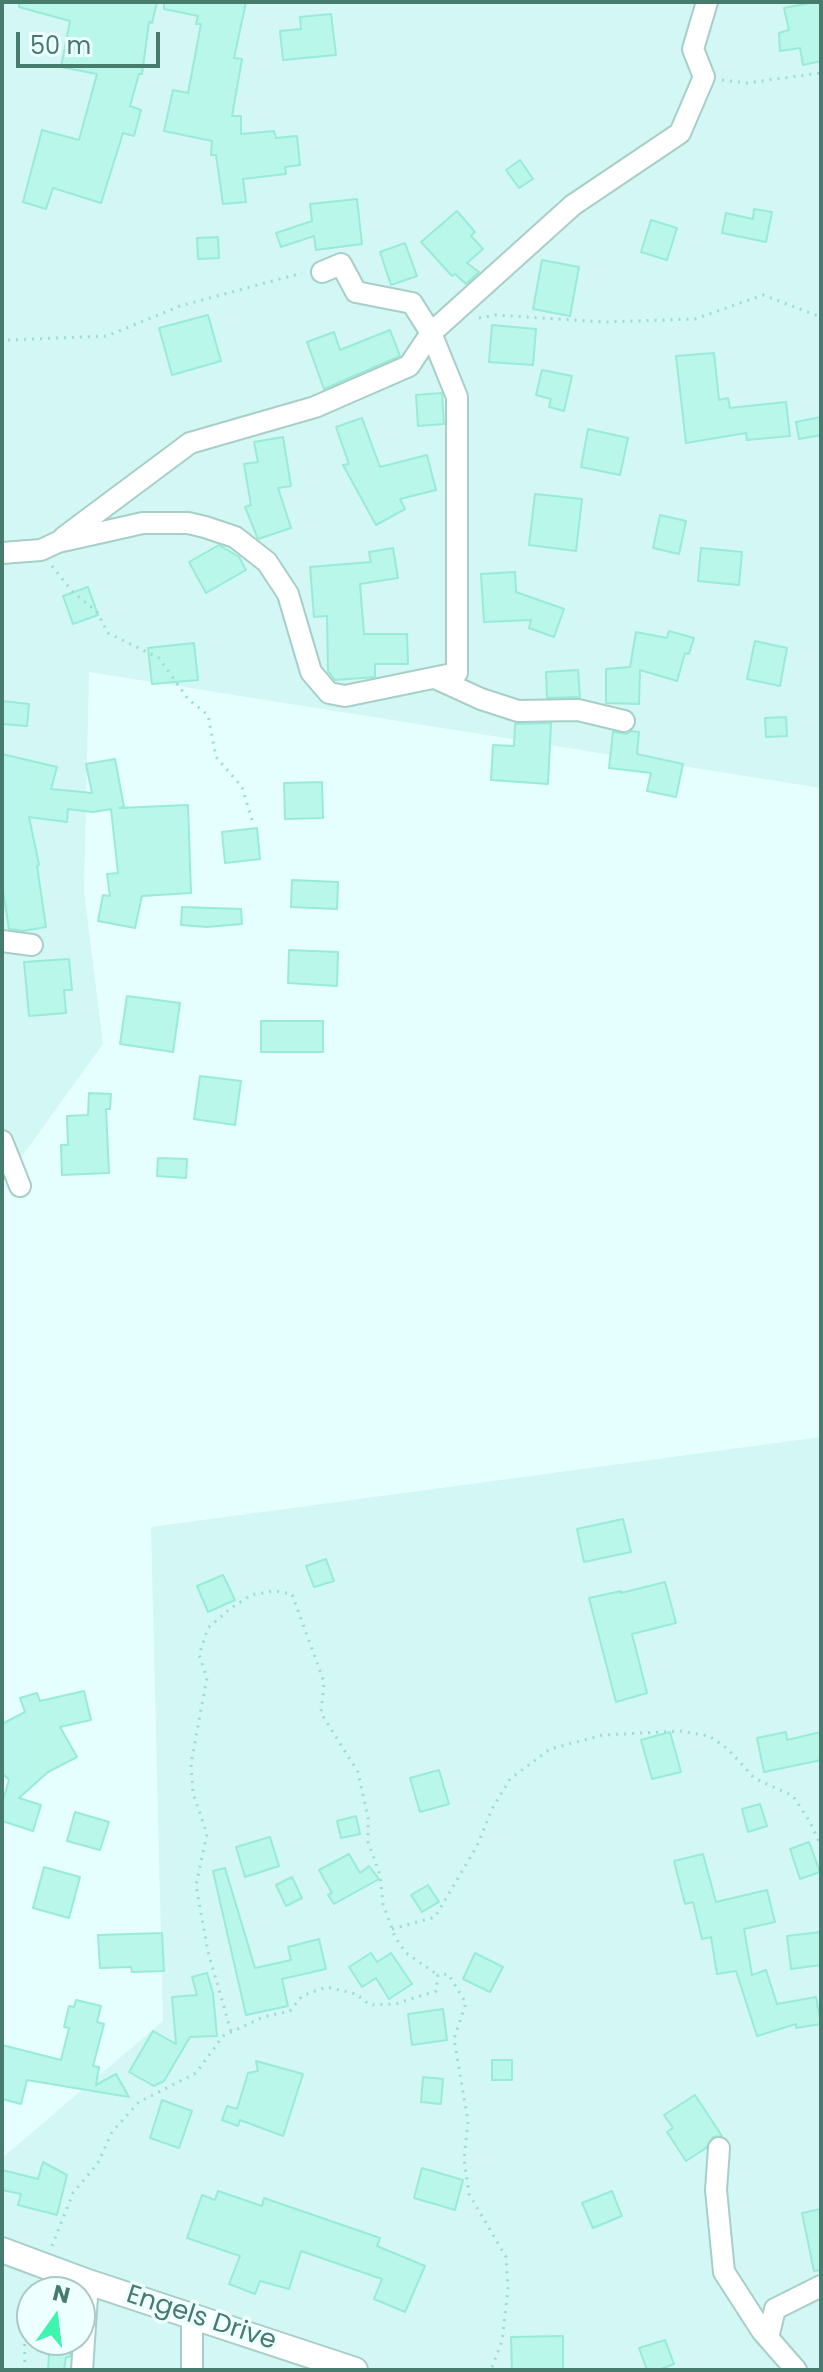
<!DOCTYPE html>
<style>
body{margin:0}
#map{position:relative;width:823px;height:2372px;overflow:hidden;background:#e5fffe;font-family:Poppins,sans-serif}
canvas{display:block}
.frame{position:absolute;inset:0;border:4px solid #477b6d;pointer-events:none}
.north{position:absolute;left:16px;top:2276px;width:80px;height:80px;box-sizing:border-box;background:#edffff;border:2px solid #abcac5;border-radius:50%;rotate:14deg;font-size:22px;font-weight:700;line-height:32px;text-align:center;color:#477b6d}
.north::after{content:'';display:block;margin:auto;width:28px;height:36px;background:#3df5ad;clip-path:polygon(50% 0,100% 100%,50% 72%,0 100%)}
.scale{position:absolute;left:16px;top:32px;width:144px;height:36px;box-sizing:border-box;border:4px solid #477b6d;border-top:0;padding-left:10px;font-size:24px;line-height:28px;white-space:nowrap;color:#477b6d;-webkit-text-stroke:6px #edffff;paint-order:stroke}
</style>
<div id="map">
<canvas width="823" height="2372"></canvas>
<div class="frame"></div>
<div class="north">N</div>
<div class="scale">50 m</div>
</div>
<script>
const context = document.querySelector('canvas').getContext('2d');
context.lineJoin = 'round';
function fill(path, color) { context.fillStyle = color; context.fill(path, 'evenodd'); }
const poly = rows => new Path2D(rows.map(r => 'M' + r).join(''));
function trace(path, color, width, dash) { context.strokeStyle = color; context.lineWidth = width; context.lineCap = dash ? 'butt' : 'round'; context.setLineDash(dash || []); context.stroke(path); }
function drawText(font, color, halo, rows, align = 'center') {
  context.font = font + ' Poppins,sans-serif'; context.lineWidth = 7; context.setLineDash([]); context.textBaseline = 'middle'; context.strokeStyle = halo; context.fillStyle = color; for (const [text, x, y, turn = 0] of rows) {
    context.save(); context.translate(x, y); context.rotate((+turn || 0) * Math.PI / 180); context.textAlign = isNaN(turn) ? turn : align; if (halo) context.strokeText(text, 0, 0); context.fillText(text, 0, 0); context.restore();
  }
}
fill(poly([
 [2,2,821,2,821,788,89,672,84,891,103,1044,2,1184],
 [821,1437,821,2370,2,2370,2,2158,163,2021,151,1527],
 [32,2292,80,2292,80,2340,32,2340]
]), '#d2f7f4');
const building = poly([
 [20,2,157,2,152,23,149,22,142,74,139,74,130,106,141,110,134,136,123,133,101,203,53,188,46,209,23,202,42,130,79,140,97,74,61,67,70,21,19,7,20,2],
 [164,2,246,2,234,58,242,59,232,116,241,116,241,134,274,131,276,138,297,136,300,165,285,167,286,174,243,179,246,202,223,204,216,155,211,155,212,141,164,131,173,90,188,93,201,24,196,24,198,16,164,9,164,2],
 [815,2,821,2,821,61,803,65,800,48,780,51,779,33,789,30,784,8,815,2],
 [331,14,336,55,283,60,280,31,301,29,300,17,331,14],
 [520,160,533,179,519,188,506,170,520,160],
 [357,199,362,244,316,250,314,236,281,247,276,233,312,221,310,204,357,199],
 [754,209,772,212,766,242,722,233,726,213,753,219,754,209],
 [457,211,475,232,471,236,483,249,467,263,479,272,466,284,455,274,452,276,421,242,457,211],
 [651,220,677,228,667,260,641,252,651,220],
 [218,237,219,258,198,259,197,238,218,237],
 [405,243,417,276,391,285,380,252,405,243],
 [542,260,579,267,570,316,533,309,542,260],
 [208,315,221,361,172,375,159,328,208,315],
 [492,325,536,329,533,365,489,362,492,325],
 [390,330,400,356,324,389,307,342,334,332,340,350,390,330],
 [714,353,719,400,728,398,730,408,786,402,790,436,747,440,746,433,686,443,676,356,714,353],
 [542,370,572,376,564,411,549,407,551,399,536,395,542,370],
 [442,393,444,424,418,426,416,395,442,393],
 [821,417,821,435,799,439,796,422,821,417],
 [362,418,380,467,427,455,436,490,400,499,405,509,376,525,343,465,349,464,336,427,362,418],
 [588,429,628,438,620,475,581,467,588,429],
 [283,437,291,486,278,488,291,528,258,539,245,507,251,505,244,464,258,462,254,442,283,437],
 [535,494,582,499,576,551,529,545,535,494],
 [660,515,686,521,679,554,653,548,660,515],
 [219,545,239,557,246,570,206,593,189,562,219,545],
 [393,548,398,578,360,584,364,634,407,634,408,664,375,664,375,677,335,680,328,671,327,616,314,617,310,567,371,562,369,552,393,548],
 [701,548,742,552,739,585,698,581,701,548],
 [515,572,516,592,564,609,554,637,529,628,531,620,484,622,481,574,515,572],
 [88,587,98,615,73,624,63,596,88,587],
 [669,631,694,638,689,654,685,653,677,681,640,670,639,704,606,703,606,669,630,667,636,632,667,638,669,631],
 [755,641,787,648,780,686,747,679,755,641],
 [194,643,198,680,152,684,148,648,194,643],
 [578,670,580,697,547,698,546,672,578,670],
 [2,701,29,704,27,726,2,724,2,701],
 [786,717,787,736,766,737,765,718,786,717],
 [551,723,548,784,491,780,493,745,514,746,515,724,551,723],
 [632,731,639,732,637,754,683,764,676,797,647,791,651,773,609,768,613,732,627,734,632,731],
 [2,754,57,767,51,789,92,793,86,764,115,759,124,807,119,808,188,805,191,893,142,896,135,928,98,921,103,895,110,896,107,874,118,873,111,809,93,812,68,809,67,822,29,817,39,865,37,866,46,927,23,931,9,929,2,884,2,754],
 [322,782,323,818,285,819,284,783,322,782],
 [257,828,260,859,225,863,222,832,257,828],
 [292,880,338,882,337,909,291,907,292,880],
 [182,907,241,909,242,924,207,927,181,925,182,907],
 [289,950,338,952,337,986,288,983,289,950],
 [69,959,72,990,64,990,66,1013,29,1016,24,962,69,959],
 [127,996,180,1003,173,1052,120,1044,127,996],
 [261,1021,323,1021,323,1052,261,1052,261,1021],
 [200,1076,241,1081,235,1125,194,1119,200,1076],
 [89,1093,111,1094,110,1109,106,1109,109,1173,62,1175,61,1145,68,1145,67,1116,88,1115,89,1093],
 [158,1158,187,1159,186,1178,157,1176,158,1158],
 [623,1519,631,1552,584,1562,577,1529,623,1519],
 [326,1559,334,1581,314,1587,306,1566,326,1559],
 [223,1575,235,1600,208,1612,197,1586,223,1575],
 [665,1582,676,1623,632,1634,647,1693,616,1702,589,1598,621,1591,621,1593,665,1582],
 [84,1691,91,1720,60,1727,77,1757,48,1772,19,1798,41,1805,33,1831,2,1821,2,1803,9,1780,2,1773,2,1724,25,1712,20,1698,37,1693,40,1701,84,1691],
 [670,1732,681,1772,652,1779,641,1740,670,1732],
 [786,1732,787,1740,821,1732,821,1760,764,1772,757,1738,786,1732],
 [439,1770,449,1804,420,1812,410,1778,439,1770],
 [760,1804,767,1826,748,1832,742,1809,760,1804],
 [75,1812,109,1822,100,1850,67,1841,75,1812],
 [356,1816,360,1834,341,1838,337,1821,356,1816],
 [270,1837,279,1866,245,1877,236,1847,270,1837],
 [809,1842,820,1872,800,1879,790,1849,809,1842],
 [349,1854,360,1873,369,1866,379,1879,334,1904,328,1895,332,1893,319,1870,349,1854],
 [703,1854,716,1902,767,1890,775,1922,744,1929,752,1975,766,1970,777,2004,816,1997,821,2024,796,2028,796,2024,757,2036,736,1971,717,1974,711,1937,702,1939,693,1902,685,1904,674,1861,703,1854],
 [44,1867,80,1877,69,1918,33,1908,44,1867],
 [225,1868,255,1968,291,1960,288,1947,319,1939,326,1969,282,1979,288,2006,246,2015,213,1871,225,1868],
 [292,1877,302,1898,286,1906,276,1885,292,1877],
 [428,1885,439,1902,422,1912,411,1895,428,1885],
 [821,1932,821,1965,791,1969,787,1936,821,1932],
 [162,1933,164,1971,132,1972,131,1967,100,1968,98,1935,162,1933],
 [371,1953,377,1962,391,1953,412,1984,389,1999,376,1978,362,1987,349,1967,371,1953],
 [475,1953,503,1967,490,1992,463,1979,475,1953],
 [207,1973,213,1993,217,2036,190,2037,164,2081,154,2086,129,2072,153,2031,176,2044,172,1997,197,1995,192,1977,207,1973],
 [76,2000,101,2006,97,2022,104,2024,93,2066,99,2067,96,2085,116,2074,129,2097,27,2080,21,2104,2,2099,2,2045,61,2060,69,2028,64,2027,69,2006,74,2007,76,2000],
 [443,2009,447,2040,412,2045,408,2014,443,2009],
 [492,2060,512,2060,512,2080,492,2080,492,2060],
 [256,2061,303,2074,283,2136,240,2120,238,2126,222,2120,227,2106,237,2109,248,2073,258,2071,256,2061],
 [423,2077,443,2079,441,2104,421,2102,423,2077],
 [695,2095,722,2136,713,2137,706,2148,686,2161,667,2132,673,2128,664,2115,695,2095],
 [162,2100,192,2111,179,2148,150,2138,162,2100],
 [43,2162,67,2175,57,2215,18,2205,21,2194,2,2190,2,2170,38,2179,43,2162],
 [422,2168,463,2180,455,2210,414,2198,422,2168],
 [218,2191,262,2206,264,2198,380,2238,377,2246,425,2266,405,2312,374,2299,382,2279,301,2251,289,2289,260,2281,255,2294,229,2284,240,2256,187,2238,202,2195,215,2200,218,2191],
 [612,2191,622,2216,593,2228,582,2203,612,2191],
 [821,2209,821,2270,814,2271,802,2213,821,2209],
 [563,2336,563,2370,512,2370,511,2337,563,2336],
 [50,2340,71,2341,70,2357,66,2357,64,2370,48,2370,50,2340],
 [665,2340,674,2364,658,2370,647,2370,639,2348,665,2340]
]);
fill(building, '#b9f7ea');
trace(building, '#98ebd8', 2);
const minor = poly([
 [64,537,190,443,315,407,409,366,431,333,573,205,680,133,704,77,693,49,707,2],
 [2,553,41,550,58,542,143,523,188,523,205,527,235,537,267,562,288,594,311,672,329,693,345,696,457,673,457,397,431,333,412,303,356,292,341,264,322,272],
 [435,678,481,699,518,711,578,710,624,721],
 [2,941,32,945],
 [2,1141,20,1186],
 [719,2148,716,2190,724,2272,762,2331,796,2370],
 [768,2338,775,2309,821,2286],
 [82,2370,88,2282],
 [192,2370,192,2316]
]);
const tertiary = poly([
 [2,2250,88,2282,355,2370]
]);
trace(minor, '#a7cfc8', 24);
trace(tertiary, '#a7cfc8', 28);
trace(poly([
 [722,80,746,83,821,73],
 [479,318,495,315,605,322,695,319,763,295,821,317],
 [8,340,107,336,180,306,302,273],
 [52,566,72,591,97,612,108,633,159,658,188,699,208,715,216,757,242,787,252,820],
 [392,1929,435,1917,477,1846,492,1809,510,1779,550,1749,603,1735,680,1731,709,1736,728,1749,754,1778,793,1796,810,1822,821,1846],
 [231,2031,208,1952,196,1885,207,1834,193,1793,191,1763,207,1678,199,1655,208,1628,231,1608,251,1595,274,1591,292,1594,324,1682,321,1713,358,1772,368,1818,368,1842,380,1875,383,1904,395,1937,406,1953,438,1975],
 [52,2246,73,2193,98,2163,112,2132,139,2102,196,2073,223,2036,263,2017,290,2011,302,1996,327,1987,356,1994,370,2005,395,2004,436,1991,438,1975,448,1974,466,2003,454,2039,468,2121,464,2159,469,2194,506,2257,508,2289,502,2341,491,2370],
 [25,2370,24,2313,32,2285]
]), '#9cddce', 3, [2, 6]);
trace(minor, '#fff', 20);
trace(tertiary, '#fff', 24);
drawText('26px', '#477b6d', '#edffff', [
 ["Engels Drive",201,2319,18]
]);
</script>
